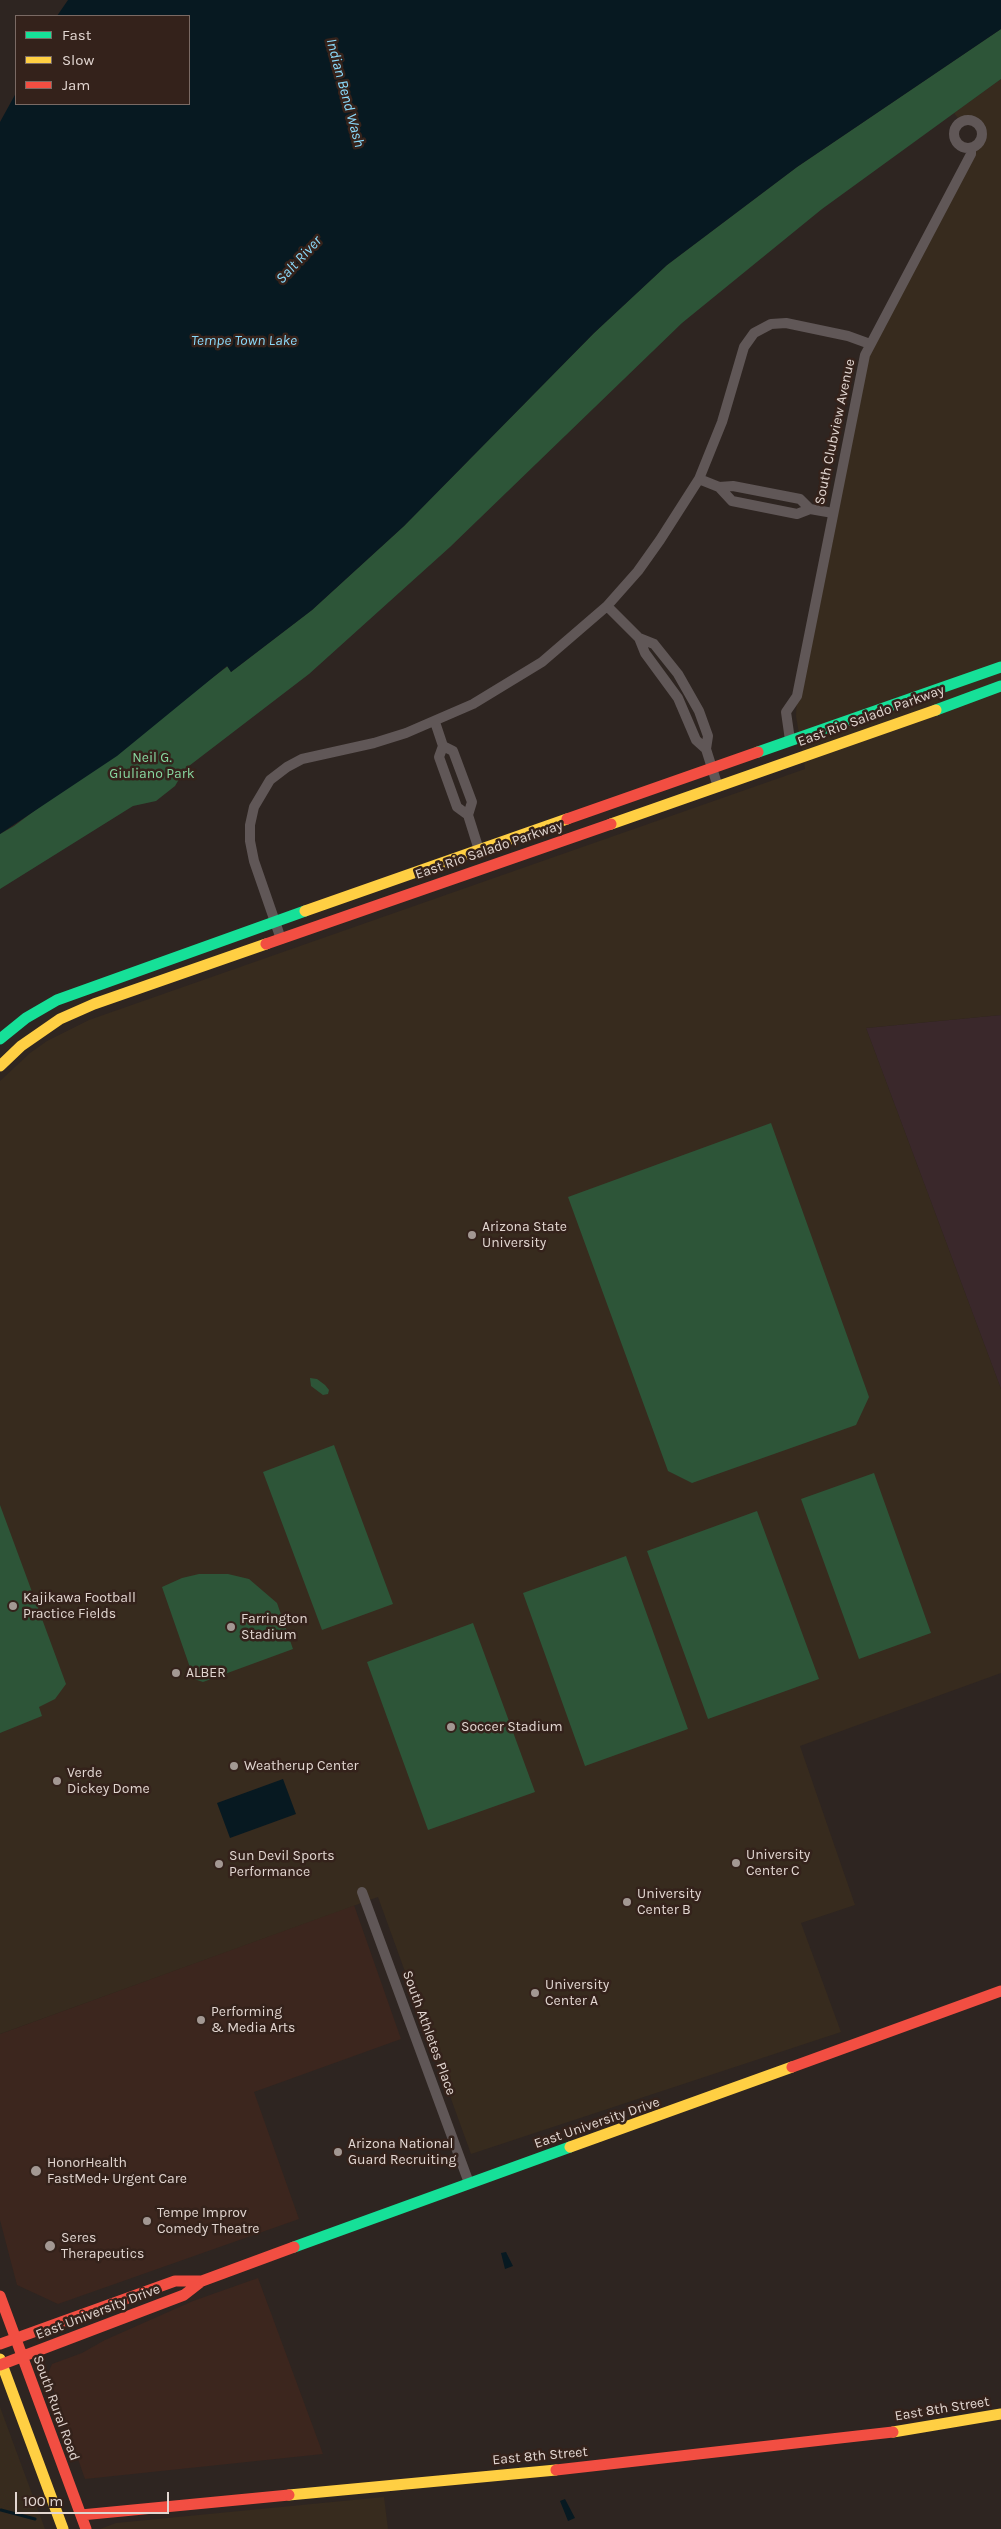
<!DOCTYPE html>
<style>
body{margin:0}
#map{position:relative;width:1001px;height:2529px;overflow:hidden;background:#2e2521;font-family:Karla,sans-serif}
canvas{display:block}
.legend{position:absolute;left:15px;top:15px;width:175px;height:90px;box-sizing:border-box;background:#34221b;border:1px solid #7a6a64;margin:0;padding:6px 9px;list-style:none;font-size:15px;color:#e2d6d1}
.legend li{display:flex;align-items:center;gap:10px;height:25px}
.legend b{width:25px;border:1px solid #7a6a64}
.scale{position:absolute;left:15px;top:2492px;width:154px;height:22px;box-sizing:border-box;border:2px solid #e2d6d1;border-top:0;padding-left:6px;font-size:15px;line-height:18px;white-space:nowrap;color:#e2d6d1;-webkit-text-stroke:4px #34221b;paint-order:stroke}
</style>
<div id="map">
<canvas width="1001" height="2529"></canvas>
<ul class="legend">
<li><b style="height:6px;background:#16e098"></b>Fast</li>
<li><b style="height:6px;background:#ffcf43"></b>Slow</li>
<li><b style="height:6px;background:#f24e42"></b>Jam</li>
</ul>
<div class="scale">100 m</div>
</div>
<script>
const context = document.querySelector('canvas').getContext('2d');
context.lineJoin = 'round';
function fill(path, color) { context.fillStyle = color; context.fill(path, 'evenodd'); }
const poly = rows => new Path2D(rows.map(r => 'M' + r).join(''));
function trace(path, color, width, dash) { context.strokeStyle = color; context.lineWidth = width; context.lineCap = dash ? 'butt' : 'round'; context.setLineDash(dash || []); context.stroke(path); }
function drawText(font, color, halo, rows, align = 'center') {
  context.font = font + ' Karla,sans-serif'; context.lineWidth = 5; context.setLineDash([]); context.textBaseline = 'middle'; context.strokeStyle = halo; context.fillStyle = color; for (const [text, x, y, turn = 0] of rows) {
    context.save(); context.translate(x, y); context.rotate((+turn || 0) * Math.PI / 180); context.textAlign = isNaN(turn) ? turn : align; if (halo) context.strokeText(text, 0, 0); context.fillText(text, 0, 0); context.restore();
  }
}
fill(poly([
 [354,1905,401,2039,254,2092,299,2219,58,2304,17,2285,0,2220,0,2034],
 [258,2278,323,2454,85,2479,48,2374,52,2364,82,2353,105,2340,193,2301]
]), '#3c261e');
fill(poly([
 [1001,1015,1001,1389,866,1028]
]), '#3a282b');
fill(poly([
 [1001,79,1001,1015,866,1028,1001,1389,1001,1673,800,1746,855,1905,801,1923,841,2032,471,2154,378,1897,0,2034,0,1081,30,1053,47,1041,89,1020,805,769,796,716,797,696,865,355,971,148,981,138,978,125,970,121,961,122,954,113],
 [0,2407,45,2529,0,2529],
 [384,2497,388,2529,100,2529,116,2523]
]), '#372b1e');
fill(poly([
 [1001,29,1001,79,822,209,682,323,450,547,309,674,185,769,175,786,156,801,133,806,0,889,0,834,14,826,228,666,231,672,312,610,404,526,594,333,667,265,797,167],
 [771,1123,869,1397,856,1425,692,1483,668,1471,568,1197],
 [310,1378,317,1379,325,1385,329,1390,328,1394,323,1395,311,1386],
 [334,1445,393,1604,322,1630,263,1472],
 [874,1473,931,1633,859,1659,801,1499],
 [0,1505,66,1684,55,1699,39,1707,42,1716,0,1733],
 [757,1511,819,1679,708,1719,647,1551],
 [626,1556,688,1729,585,1766,523,1593],
 [199,1574,228,1574,249,1579,277,1603,293,1649,203,1682,194,1679,162,1587,182,1578],
 [473,1623,535,1792,428,1830,367,1662]
]), '#2d5538');
fill(poly([
 [68,0,1001,0,1001,29,797,167,667,265,594,333,404,526,312,610,231,672,227,666,117,756,0,834,0,122,16,93,16,104,189,104,189,16,57,16],
 [283,1779,296,1814,230,1838,217,1803],
 [506,2252,513,2266,505,2269,501,2253],
 [565,2499,575,2518,568,2521,560,2501]
]), '#071921');
trace(poly([
 [1,2510,35,2519]
]), '#071921', 3);
trace(poly([
 '954 134a14 14 0 1 1 28 0a14 14 0 1 1-28 0Z',
 [699,479,719,487,733,486,800,499,810,509,797,514,732,501,719,487],
 [810,509,833,513],
 [607,606,639,638,645,653,678,698,696,740,706,749,708,736,699,711,678,674,654,644,639,638],
 [435,722,443,746,439,757,457,807,468,815,472,802,453,751,443,746],
 [790,740,786,712,797,696,865,355,971,154,971,148],
 [706,749,718,787],
 [468,815,479,850],
 [281,939,254,861,250,841,250,825,254,807,270,780,287,767,302,759,374,743,406,733,473,704,542,662,607,606,638,571,660,540,699,479,722,422,744,347,754,333,771,324,786,323,848,336,870,344],
 [362,1892,469,2183]
]), '#605757', 10);
trace(poly([
 [936,710,1001,686],
 [758,752,1001,667],
 [0,1039,26,1018,57,1000,305,911],
 [294,2247,570,2147]
]), '#16e098', 11);
trace(poly([
 [611,824,936,710],
 [305,911,567,819],
 [0,1066,21,1046,60,1019,94,1004,266,944],
 [570,2147,792,2067],
 [0,2359,63,2529],
 [893,2432,1001,2414],
 [289,2495,556,2470]
]), '#ffcf43', 11);
trace(poly([
 [567,819,758,752],
 [266,944,611,824],
 [792,2067,1001,1991],
 [0,2296,86,2529],
 [0,2344,175,2281,202,2281],
 [0,2365,184,2295,202,2281,294,2247],
 [556,2470,893,2432],
 [81,2515,289,2495]
]), '#f24e42', 11);
for (const [x, y, r, color] of [
 [472,1235,5,"#a39893"],
 [13,1606,5,"#a39893"],
 [231,1627,5,"#a39893"],
 [176,1673,5,"#a39893"],
 [451,1727,5,"#a39893"],
 [234,1766,5,"#a39893"],
 [57,1781,5,"#a39893"],
 [736,1863,5,"#a39893"],
 [219,1864,5,"#a39893"],
 [627,1902,5,"#a39893"],
 [535,1993,5,"#a39893"],
 [201,2020,5,"#a39893"],
 [338,2152,5,"#a39893"],
 [36,2171,6,"#a39893"],
 [147,2221,5,"#a39893"],
 [50,2246,6,"#a39893"]
]) { const dot = new Path2D(); dot.arc(x, y, r, 0, 2 * Math.PI); context.fillStyle = color; context.fill(dot); trace(dot, '#34221b', 2); }
drawText('14px', '#e2d6d1', '#34221b', [
 ["South Clubview Avenue",835,432,-78],
 ["East Rio Salado Parkway",871,716,-20],
 ["East Rio Salado Parkway",489,850,-19],
 ["South Athletes Place",429,2033,70],
 ["East University Drive",597,2123,-19],
 ["East University Drive",98,2312,-21],
 ["South Rural Road",56,2408,70],
 ["East 8th Street",942,2409,-9],
 ["East 8th Street",540,2456,-5]
]);
drawText('14px', '#88d8a0', '#34221b', [
 ["Neil G.",152,758],
 ["Giuliano Park",152,774]
]);
drawText('14px', '#e2d6d1', '#34221b', [
 ["Arizona State",482,1227],
 ["University",482,1243],
 ["Kajikawa Football",23,1598],
 ["Practice Fields",23,1614],
 ["Farrington",241,1619],
 ["Stadium",241,1635],
 ["ALBER",186,1673],
 ["Soccer Stadium",461,1727],
 ["Weatherup Center",244,1766],
 ["Verde",67,1773],
 ["Dickey Dome",67,1789],
 ["University",746,1855],
 ["Center C",746,1871],
 ["Sun Devil Sports",229,1856],
 ["Performance",229,1872],
 ["University",637,1894],
 ["Center B",637,1910],
 ["University",545,1985],
 ["Center A",545,2001],
 ["Performing",211,2012],
 ["& Media Arts",211,2028],
 ["Arizona National",348,2144],
 ["Guard Recruiting",348,2160],
 ["HonorHealth",47,2163],
 ["FastMed+ Urgent Care",47,2179],
 ["Tempe Improv",157,2213],
 ["Comedy Theatre",157,2229],
 ["Seres",61,2238],
 ["Therapeutics",61,2254]
], 'left');
drawText('italic 15px', '#8bd9fa', '#34221b', [
 ["Indian Bend Wash",345,93,75],
 ["Salt River",299,260,-47],
 ["Tempe Town Lake",244,341]
]);
</script>
